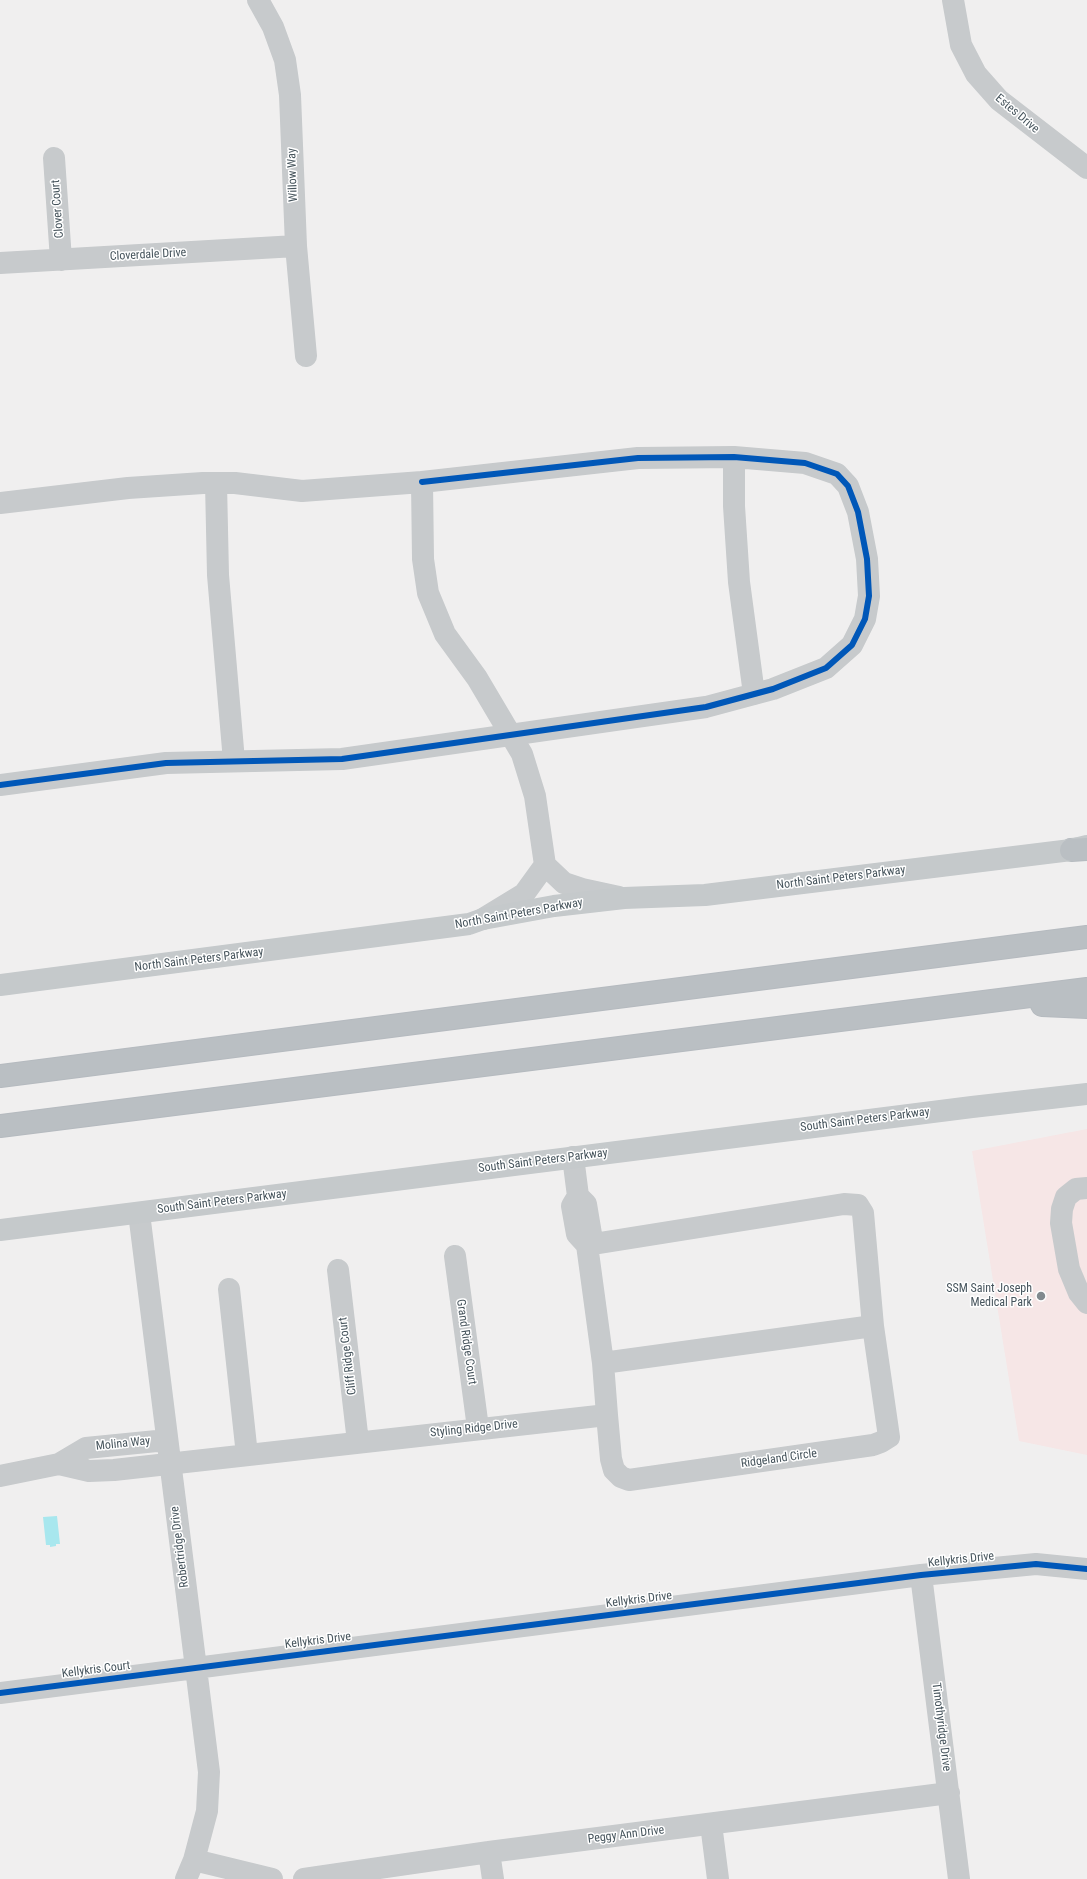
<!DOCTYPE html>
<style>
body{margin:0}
canvas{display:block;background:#f0efef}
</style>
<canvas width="1087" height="1879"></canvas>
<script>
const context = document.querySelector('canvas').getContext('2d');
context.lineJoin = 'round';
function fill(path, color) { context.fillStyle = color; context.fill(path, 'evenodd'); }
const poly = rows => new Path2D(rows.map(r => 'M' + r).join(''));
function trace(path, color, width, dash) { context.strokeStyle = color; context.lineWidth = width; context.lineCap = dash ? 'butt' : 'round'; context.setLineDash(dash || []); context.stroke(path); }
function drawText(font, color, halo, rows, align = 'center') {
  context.font = font + ' "Roboto Condensed",sans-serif'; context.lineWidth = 3; context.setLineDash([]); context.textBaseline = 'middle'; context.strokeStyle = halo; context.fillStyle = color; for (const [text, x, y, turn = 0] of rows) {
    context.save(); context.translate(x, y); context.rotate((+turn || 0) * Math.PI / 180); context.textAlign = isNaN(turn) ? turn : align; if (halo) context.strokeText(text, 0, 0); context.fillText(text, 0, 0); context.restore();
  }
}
fill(poly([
 [1087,1129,1087,1455,1019,1441,972,1151]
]), '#f6e6e6');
fill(poly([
 [57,1516,60,1544,56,1544,56,1546,50,1547,50,1545,46,1545,43,1517]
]), '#a8e7ee');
const highway = poly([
 [1071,850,1087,849],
 [1042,1005,1087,1007],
 [0,1076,1087,937],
 [0,1126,1087,989]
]);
trace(highway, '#b5babf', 24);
trace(poly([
 [258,0,273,27,285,60,290,95,296,246,306,356],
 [953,0,961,45,976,74,999,100,1087,168],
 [54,158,61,260],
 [0,263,296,246],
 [734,457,734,506,739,582,754,694],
 [216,483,218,575,234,761],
 [0,503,128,488,203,483,235,483,302,491,422,482,423,559,428,593,445,634,477,678,522,754,535,796,545,865,564,883,582,889,619,897],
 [0,785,166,763,342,759,706,707,773,689,826,668,852,645,865,619,869,596,867,559,858,512,848,486,837,474,805,463,734,457,638,458,422,482],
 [483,919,524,894,545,865],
 [1087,1188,1076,1189,1066,1197,1062,1209,1061,1223,1069,1269,1079,1293,1087,1303],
 [578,1196,572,1206,577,1234,587,1245,844,1204,858,1205,863,1213,873,1326,889,1437,881,1442,873,1445,629,1480,621,1477,614,1470,611,1459,607,1415],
 [139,1213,209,1772,207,1811,194,1860,186,1879],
 [455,1256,478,1428],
 [338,1270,358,1442],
 [229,1289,247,1455],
 [603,1363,873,1326],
 [59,1464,89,1471,114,1470,607,1415,603,1363,587,1245,591,1234,586,1204,578,1196,573,1157],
 [0,1476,59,1464,86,1448,167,1440],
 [921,1575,959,1879],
 [0,1693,921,1575,1036,1564,1087,1569],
 [711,1824,718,1879],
 [489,1852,493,1879],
 [194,1860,272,1879],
 [304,1879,489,1852,949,1793]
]), '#c7cacc', 22);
trace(poly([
 [0,985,469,924,483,919,554,906,624,898,705,895,1071,850,1087,846],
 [0,1230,972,1107,1087,1094]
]), '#c5c9cb', 22);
trace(highway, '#babfc3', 22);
trace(poly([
 [0,785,166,763,342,759,706,707,773,689,826,668,852,645,865,619,869,596,867,559,858,512,848,486,837,474,805,463,734,457,638,458,422,482],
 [0,1693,921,1575,1036,1564,1087,1569]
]), '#0057b8', 6);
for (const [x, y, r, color] of [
 [1041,1296,5,"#828a8f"]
]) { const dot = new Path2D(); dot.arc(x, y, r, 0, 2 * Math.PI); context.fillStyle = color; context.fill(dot); trace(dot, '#fff', 1.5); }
drawText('12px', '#46545c', '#fff', [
 ["Estes Drive",1017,114,40],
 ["Willow Way",293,175,-92],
 ["Clover Court",58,209,-94],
 ["Cloverdale Drive",148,255,-3],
 ["North Saint Peters Parkway",841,878,-7],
 ["North Saint Peters Parkway",519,914,-10],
 ["North Saint Peters Parkway",199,960,-7],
 ["South Saint Peters Parkway",865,1120,-7],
 ["South Saint Peters Parkway",543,1161,-7],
 ["South Saint Peters Parkway",222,1202,-7],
 ["Grand Ridge Court",466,1342,82],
 ["Cliff Ridge Court",348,1356,-97],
 ["Styling Ridge Drive",474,1429,-6],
 ["Molina Way",123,1444,-6],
 ["Ridgeland Circle",779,1459,-8],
 ["Robertridge Drive",180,1547,-97],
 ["Kellykris Drive",961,1560,-6],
 ["Kellykris Drive",639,1600,-7],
 ["Kellykris Drive",318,1641,-7],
 ["Kellykris Court",96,1670,-7],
 ["Timothyridge Drive",941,1727,83],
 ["Peggy Ann Drive",626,1835,-7]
]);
drawText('12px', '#46545c', '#fff', [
 ["SSM Saint Joseph",1032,1289],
 ["Medical Park",1032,1303]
], 'right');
</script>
